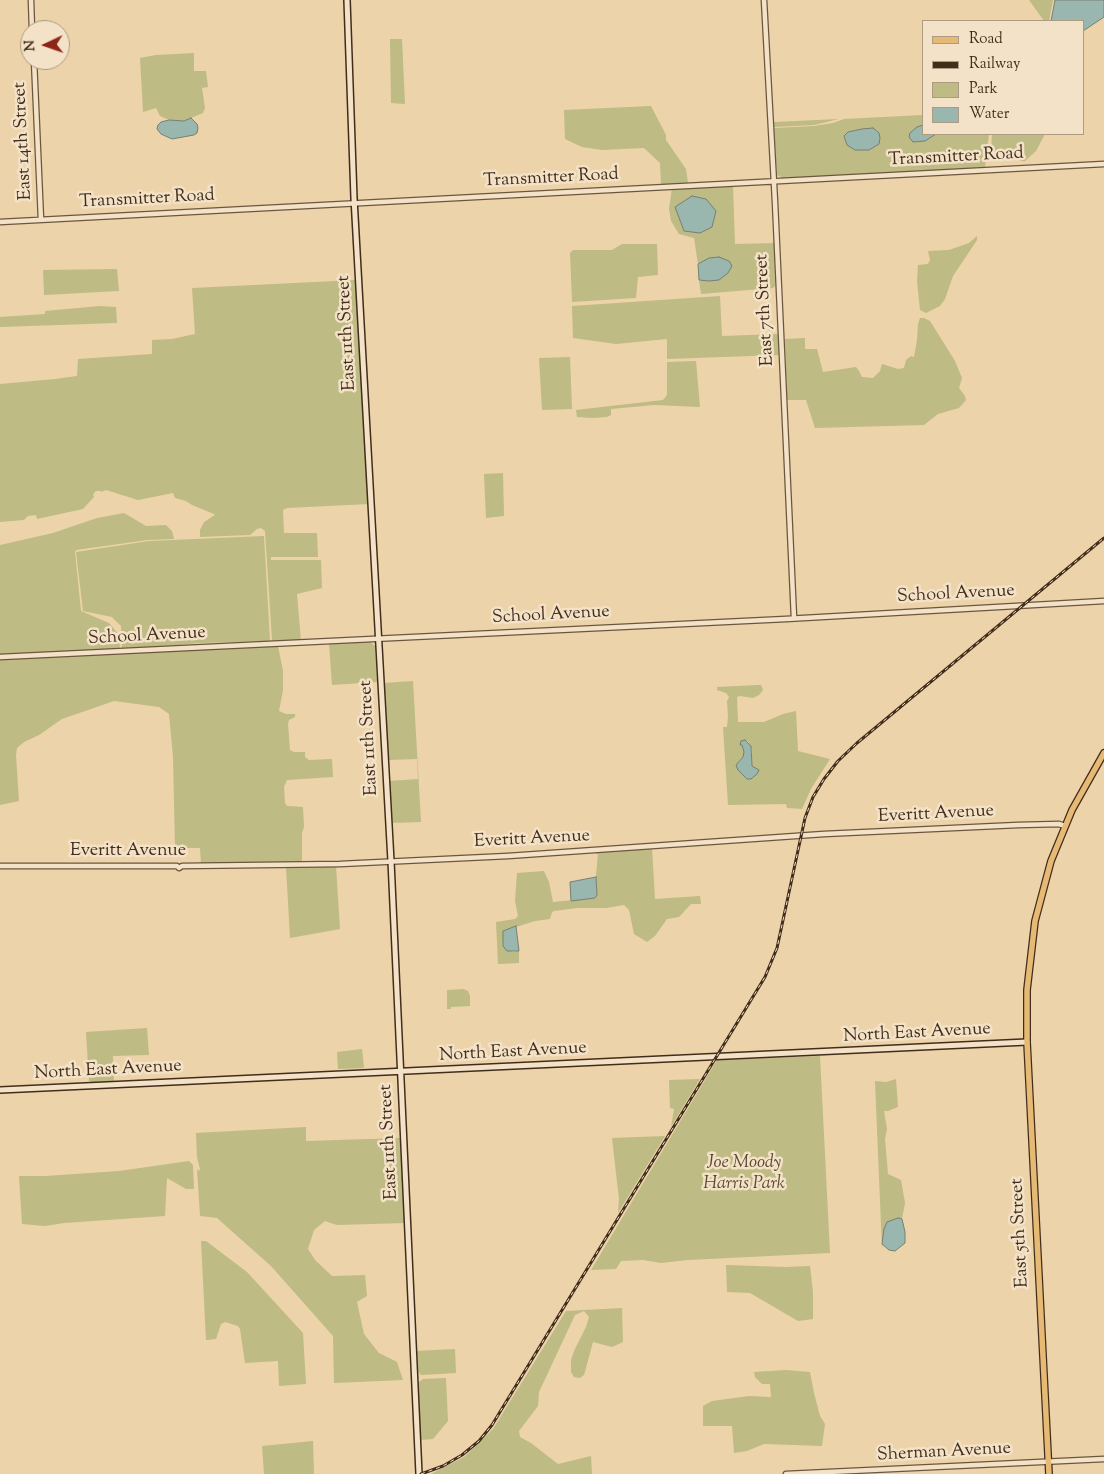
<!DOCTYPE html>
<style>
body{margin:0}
#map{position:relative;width:1104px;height:1474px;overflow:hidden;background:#ecd3a9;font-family:"Sorts Mill Goudy",serif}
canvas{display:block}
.legend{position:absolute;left:922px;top:20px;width:162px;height:115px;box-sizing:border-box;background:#f3e2c7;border:1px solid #ac9a82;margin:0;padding:6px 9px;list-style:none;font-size:15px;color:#422d1b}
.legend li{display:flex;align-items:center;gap:10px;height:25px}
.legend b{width:25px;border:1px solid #ac9a82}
.north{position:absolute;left:20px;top:20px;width:50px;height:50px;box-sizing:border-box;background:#f3e2c7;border:1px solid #ac9a82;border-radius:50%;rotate:267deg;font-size:14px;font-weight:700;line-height:20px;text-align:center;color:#422d1b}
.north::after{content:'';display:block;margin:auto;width:18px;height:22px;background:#8f2418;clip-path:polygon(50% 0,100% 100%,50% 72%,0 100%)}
</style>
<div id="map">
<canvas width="1104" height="1474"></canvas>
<ul class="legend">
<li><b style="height:6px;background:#e6ba74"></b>Road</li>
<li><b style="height:6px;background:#422d1b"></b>Railway</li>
<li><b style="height:14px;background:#bebb84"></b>Park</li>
<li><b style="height:14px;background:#99b7ae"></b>Water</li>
</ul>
<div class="north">N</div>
</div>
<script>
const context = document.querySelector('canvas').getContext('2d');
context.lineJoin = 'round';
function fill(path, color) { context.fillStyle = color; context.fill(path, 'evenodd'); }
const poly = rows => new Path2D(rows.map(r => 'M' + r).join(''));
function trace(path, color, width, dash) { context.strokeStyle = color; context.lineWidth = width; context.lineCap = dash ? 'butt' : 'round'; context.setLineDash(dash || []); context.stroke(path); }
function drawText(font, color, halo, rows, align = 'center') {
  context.font = font + ' "Sorts Mill Goudy",serif'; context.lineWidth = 5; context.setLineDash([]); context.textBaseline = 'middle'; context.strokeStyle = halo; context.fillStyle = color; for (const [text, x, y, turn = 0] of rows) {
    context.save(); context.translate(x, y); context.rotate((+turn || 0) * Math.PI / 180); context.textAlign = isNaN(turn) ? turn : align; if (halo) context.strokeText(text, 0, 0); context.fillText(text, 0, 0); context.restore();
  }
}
fill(poly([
 [1029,0,1053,0,1049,21,1044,21],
 [390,39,402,39,405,104,391,103],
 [194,53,194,71,206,71,208,87,202,88,205,108,203,113,184,121,169,120,160,116,156,108,143,112,140,58,156,55],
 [651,106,666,135,666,140,686,169,688,183,661,185,660,163,644,148,602,150,582,147,565,139,564,110],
 [923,115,923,134,989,134,985,167,812,177,783,178,777,175,774,128,814,126,833,123,844,119],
 [839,119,814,125,774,127,774,122],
 [992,134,1045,134,1036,151,1025,161,1020,161,1019,151,991,152],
 [733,186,735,244,774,243,775,286,773,288,701,294,699,280,702,281,702,262,698,264,694,238,679,234,671,221,669,209,672,188],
 [977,236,977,240,953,276,945,299,940,306,926,313,920,310,917,281,918,265,928,264,930,260,928,251,949,250,969,243],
 [622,244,657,244,658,275,638,277,636,298,572,302,570,253,573,250,612,250],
 [117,269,119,291,44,295,43,270],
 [356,280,369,504,287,508,283,510,284,533,317,533,318,557,271,557,271,560,321,560,322,588,297,594,301,641,270,642,272,640,265,531,261,528,257,529,250,535,200,537,200,530,204,522,215,515,214,514,192,505,186,501,175,498,173,493,138,500,106,490,101,492,101,491,96,491,93,494,94,497,83,509,37,519,36,515,28,516,24,520,0,522,0,384,55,379,77,376,78,359,152,354,152,340,172,339,195,334,192,288],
 [720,296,722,336,778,334,779,355,667,359,667,339,616,344,573,338,572,306],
 [100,306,116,307,117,323,0,327,0,317,45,314,45,311],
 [920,318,924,318,930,321,955,361,962,378,959,388,965,396,966,400,959,408,938,414,924,425,815,428,806,400,787,400,785,339,805,338,805,349,817,349,823,372,856,367,859,371,862,377,873,378,880,371,882,364,898,369,904,368,906,360,911,356,914,357,917,340,918,324],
 [570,357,572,409,542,410,539,358],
 [696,361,700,407,654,405,611,409,611,415,607,417,593,418,577,417,576,410,663,400,667,395,667,362],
 [503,473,504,516,486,518,484,474],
 [124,513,146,526,166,525,172,531,174,539,148,540,76,550,75,552,81,611,109,623,119,635,120,650,0,656,0,545,53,533,97,518],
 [264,536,270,641,200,643,122,650,121,626,112,617,83,611,76,552,149,541],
 [369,641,375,646,377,682,332,685,329,643],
 [278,646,283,671,283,690,279,711,286,714,295,714,295,717,289,720,288,724,290,750,294,752,305,752,305,757,309,760,332,759,333,777,287,780,284,787,285,803,287,806,303,807,304,827,302,833,302,863,201,864,200,848,175,848,173,757,169,714,159,707,114,701,62,719,39,735,24,742,17,748,16,755,19,801,0,805,0,659],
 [413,681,421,822,391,823,389,781,418,779,417,759,388,760,384,683],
 [758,685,761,685,763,690,759,695,753,698,740,696,737,697,738,722,764,722,783,714,796,711,798,751,830,759,811,789,802,809,787,808,786,804,728,805,723,727,727,727,728,716,727,701,729,697,726,693,717,690,717,687],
 [748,741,752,750,752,766,756,768,747,779,744,776,739,761,743,757,744,752,742,745],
 [652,848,655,899,700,896,701,904,691,904,679,917,667,919,655,936,647,942,634,934,629,910,624,905,606,908,577,908,554,911,552,912,550,919,535,921,503,931,512,952,519,951,519,963,498,964,496,922,515,919,518,916,515,901,517,873,544,871,549,882,553,902,595,898,597,895,596,875,598,854,596,854,596,851],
 [336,866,340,929,290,938,286,867],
 [463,989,468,991,470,996,470,1006,451,1007,451,1009,447,1009,447,990],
 [147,1028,149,1055,113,1056,114,1082,93,1083,89,1081,86,1032],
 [362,1049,364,1068,338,1069,337,1052],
 [820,1056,830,1253,688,1260,661,1263,643,1260,621,1261,616,1269,591,1270,717,1060],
 [700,1079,671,1127,674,1109,670,1108,669,1080],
 [896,1079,898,1107,888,1111,884,1111,887,1129,885,1139,888,1174,901,1180,905,1203,902,1219,898,1218,883,1239,882,1249,875,1081,886,1082],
 [306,1127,306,1141,400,1138,405,1223,337,1225,325,1221,314,1230,308,1249,315,1260,332,1276,365,1275,367,1296,357,1302,364,1334,379,1353,397,1362,403,1380,334,1383,333,1336,271,1266,217,1218,200,1216,197,1169,199,1171,200,1169,197,1157,196,1133],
 [665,1136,637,1182,618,1213,619,1199,612,1138],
 [189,1161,193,1165,194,1189,186,1189,167,1178,165,1216,64,1223,45,1226,22,1224,19,1176,46,1176,119,1171],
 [201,1241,206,1241,247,1272,303,1333,306,1384,279,1386,278,1361,245,1363,240,1329,238,1326,225,1322,221,1324,216,1339,206,1340],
 [726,1265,785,1267,810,1266,813,1292,813,1319,798,1321,750,1293,727,1292],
 [622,1308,623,1342,612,1347,593,1342,584,1375,580,1378,574,1377,571,1372,571,1360,574,1351,586,1327,589,1317,584,1311,575,1315,539,1392,538,1406,519,1431,520,1437,531,1443,558,1464,591,1456,592,1474,431,1474,464,1457,493,1429,566,1311],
 [455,1349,456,1373,421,1375,417,1370,416,1351],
 [786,1370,810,1372,814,1393,820,1416,825,1424,822,1446,764,1444,747,1451,734,1453,732,1426,703,1426,703,1406,712,1401,749,1396,771,1397,770,1384,762,1384,755,1377,754,1372],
 [446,1378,448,1421,433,1439,420,1440,418,1383,423,1379],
 [313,1441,314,1474,264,1474,262,1446]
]), '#bebb84');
const water = poly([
 [1055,0,1104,0,1104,17,1083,31,1083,21,1051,21,1055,0],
 [191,118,197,124,198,128,197,133,194,135,172,139,161,134,157,129,158,125,161,122,169,120,184,121,191,118],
 [923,125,923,134,936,134,925,141,913,142,909,137,910,133,917,127,923,125],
 [873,128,879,133,880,138,879,144,869,150,855,150,847,145,844,136,848,132,862,129,873,128],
 [692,196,706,199,716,211,712,227,700,233,684,231,675,207,692,196],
 [719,257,729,261,732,266,728,273,719,280,709,281,699,280,698,264,709,258,719,257],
 [745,740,751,746,752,766,759,770,757,774,751,779,747,779,738,770,736,765,743,757,744,752,742,745,740,745,741,741,745,740],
 [596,877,597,895,595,898,571,901,570,882,596,877],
 [516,926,519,951,507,951,503,946,503,931,516,926],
 [898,1218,902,1219,905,1232,905,1243,895,1251,889,1250,882,1244,884,1229,887,1222,898,1218]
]);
fill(water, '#99b7ae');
trace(water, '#768073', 1);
const tertiary = poly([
 [31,0,32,30],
 [764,0,775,202,794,618],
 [34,60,41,220],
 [0,222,1104,164],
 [0,657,786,619,1104,601],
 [0,866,177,866,179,868,182,866,340,864,508,856,824,834,1018,825,1059,824,1065,826],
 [786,1474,1104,1459]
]);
const secondary = poly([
 [347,0,354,198,391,861,419,1474],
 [0,1090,1027,1042]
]);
const primary = poly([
 [1049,1474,1027,1042,1027,990,1035,921,1051,861,1072,810,1104,753]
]);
trace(tertiary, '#6c563e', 7);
trace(secondary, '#422d1b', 8);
trace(primary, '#422d1b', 8);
trace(tertiary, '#f3e2c7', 4.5);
trace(secondary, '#f3e2c7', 5);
trace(primary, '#e6ba74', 5.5);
const rail = poly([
 [421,1474,443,1466,462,1455,479,1441,492,1425,765,977,777,948,805,818,813,797,824,779,838,761,857,743,1104,538]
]);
trace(rail, '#422d1b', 3);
trace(rail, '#f3e2c7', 1, [4]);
drawText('18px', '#422d1b', '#f3e2c7', [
 ["East 14th Street",24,141,-93],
 ["Transmitter Road",956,158,-3],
 ["Transmitter Road",551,179,-3],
 ["Transmitter Road",147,200,-3],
 ["East 7th Street",766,310,-93],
 ["East 11th Street",348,333,-93],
 ["School Avenue",956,595,-3],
 ["School Avenue",551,616,-3],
 ["School Avenue",147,637,-3],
 ["East 11th Street",370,738,-93],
 ["Everitt Avenue",936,815,-3],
 ["Everitt Avenue",532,840,-3],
 ["Everitt Avenue",128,852],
 ["North East Avenue",917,1034,-3],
 ["North East Avenue",513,1053,-3],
 ["North East Avenue",108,1071,-3],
 ["East 11th Street",390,1142,-93],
 ["East 5th Street",1021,1233,-93],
 ["Sherman Avenue",944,1453,-3]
]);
drawText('italic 18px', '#5b4930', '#f3e2c7', [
 ["Joe Moody",744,1164],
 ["Harris Park",744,1185]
]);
</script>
